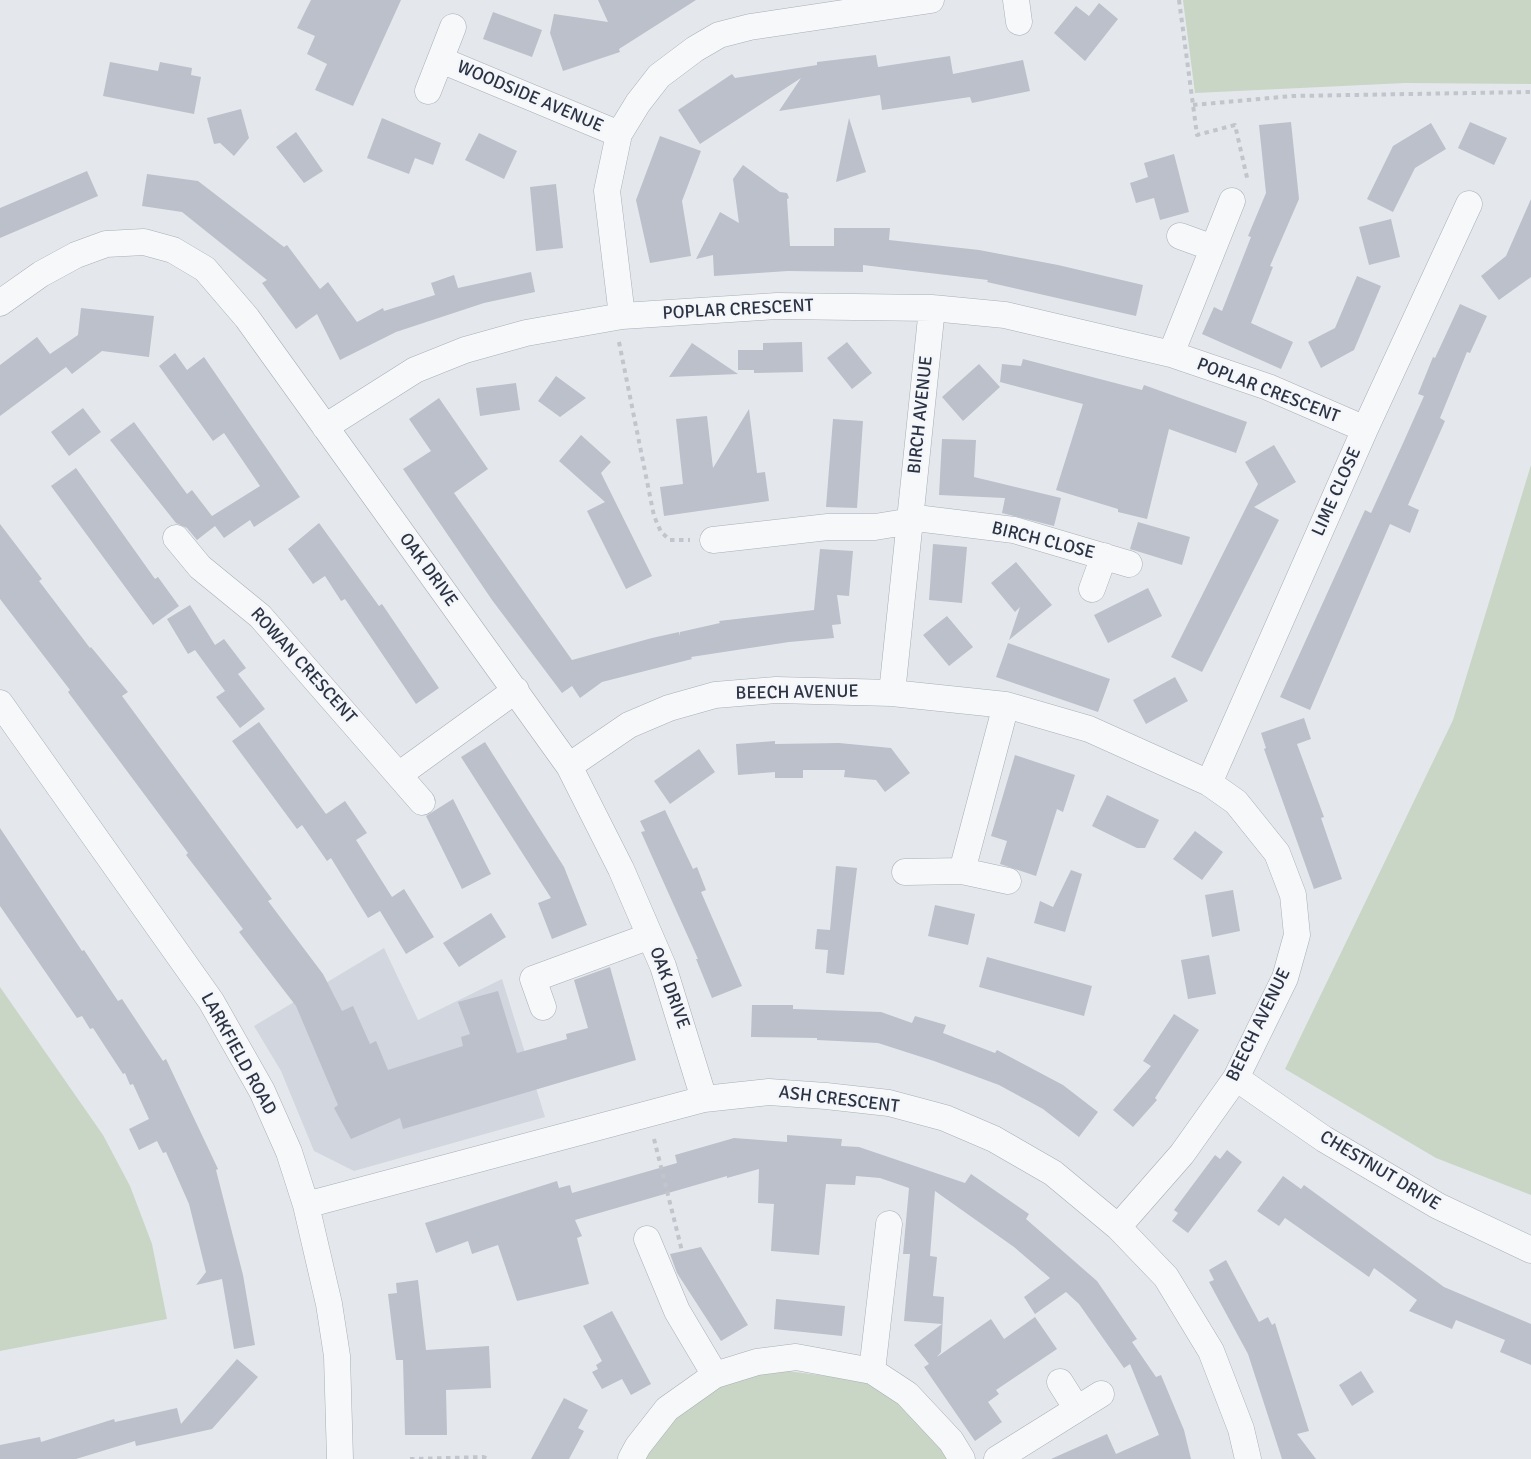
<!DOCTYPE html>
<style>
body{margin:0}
canvas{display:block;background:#e4e7ec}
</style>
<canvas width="1531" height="1459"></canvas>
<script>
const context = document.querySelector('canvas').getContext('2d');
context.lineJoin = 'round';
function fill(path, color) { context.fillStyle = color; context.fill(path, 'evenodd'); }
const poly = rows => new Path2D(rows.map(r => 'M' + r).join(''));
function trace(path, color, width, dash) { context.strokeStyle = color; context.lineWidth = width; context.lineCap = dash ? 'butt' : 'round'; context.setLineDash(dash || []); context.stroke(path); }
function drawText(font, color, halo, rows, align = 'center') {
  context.font = font + ' Signika,sans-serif'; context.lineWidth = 5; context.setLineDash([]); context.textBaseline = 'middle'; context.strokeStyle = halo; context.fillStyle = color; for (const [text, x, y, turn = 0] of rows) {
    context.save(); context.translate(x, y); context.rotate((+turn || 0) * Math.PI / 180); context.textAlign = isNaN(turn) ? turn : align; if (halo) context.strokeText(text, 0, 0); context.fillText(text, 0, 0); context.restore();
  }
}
fill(poly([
 [384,948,418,1020,502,979,545,1117,354,1171,314,1151,281,1071,254,1026]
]), '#d2d6de');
fill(poly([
 [1183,0,1531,0,1531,84,1405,83,1195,93],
 [1531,465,1531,1195,1436,1158,1285,1069,1453,720],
 [0,987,103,1135,130,1186,152,1244,167,1319,0,1351],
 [772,1369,865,1381,902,1404,950,1459,642,1459,659,1431,702,1396,736,1379]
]), '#c9d6c5');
fill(poly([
 [311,0,401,0,353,106,315,90,327,64,307,54,315,36,297,28],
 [598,0,696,0,619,49,620,52,563,71,550,33,554,14,608,22],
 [1099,3,1118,19,1085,61,1054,33,1076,6,1089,16],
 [493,12,542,30,532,57,483,39],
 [876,55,878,67,950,56,953,74,1023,60,1030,91,972,103,970,97,882,110,880,95,779,111,801,78,700,144,678,110,732,74,735,78,817,65,817,62],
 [110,62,158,71,160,62,192,68,191,75,201,77,194,114,103,96],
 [241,109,249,138,234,156,220,143,214,144,207,118],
 [382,118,441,143,433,165,415,158,409,174,367,158],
 [849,118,866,172,836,182],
 [1291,122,1299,199,1270,266,1273,267,1251,323,1293,342,1281,369,1202,334,1214,307,1222,311,1251,237,1248,236,1266,193,1259,125],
 [1470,122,1507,138,1494,165,1458,148],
 [1431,123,1446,149,1415,168,1393,212,1367,199,1393,146],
 [296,132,323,171,304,183,276,147],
 [479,133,517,151,504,179,465,160],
 [660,136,701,151,682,201,691,256,650,263,636,200],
 [1174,154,1189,212,1160,220,1154,198,1136,203,1130,183,1148,177,1144,163],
 [743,165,780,192,787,193,789,198,787,199,790,246,834,246,834,228,890,228,889,240,979,250,1058,265,1143,285,1136,316,987,282,988,280,863,265,863,272,788,271,714,276,713,255,696,259,720,212,739,223,733,179],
 [87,171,98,196,0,238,0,208],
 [147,174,198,181,284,247,287,245,320,289,328,282,357,322,383,308,384,311,435,295,431,283,454,275,458,288,531,272,535,292,484,303,396,332,340,360,317,314,296,329,262,283,267,280,182,212,142,206],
 [556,184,563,248,536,251,530,187],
 [1531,199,1531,277,1499,300,1481,276,1506,256],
 [1391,219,1400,257,1369,265,1359,227],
 [1357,276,1381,286,1354,350,1321,368,1308,342,1335,328],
 [1460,304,1487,316,1470,353,1467,352,1440,418,1445,421,1408,505,1419,510,1410,533,1390,524,1310,710,1280,697,1365,510,1371,513,1404,441,1424,396,1418,394,1433,357,1435,358],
 [81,308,154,316,149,357,102,351,72,374,66,367,0,416,0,365,37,337,50,354,78,335],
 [802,342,803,372,754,373,754,370,738,370,738,350,763,350,763,343],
 [847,342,872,373,852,389,827,358],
 [692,343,738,374,669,377],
 [175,353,187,370,204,357,300,497,254,527,250,520,224,538,215,526,197,540,187,528,176,523,110,440,134,422,187,494,192,490,212,516,260,486,224,433,213,441,159,366],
 [1023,359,1142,390,1144,385,1247,422,1236,453,1169,429,1147,519,1118,512,1118,509,1056,490,1083,404,1000,382,1002,364,1021,366],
 [979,364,1000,387,963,421,942,397],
 [556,376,586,398,560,417,538,401],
 [516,383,520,410,480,416,476,388],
 [439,398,488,469,454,493,572,660,652,638,679,632,680,636,680,632,720,623,719,621,814,610,820,549,853,551,849,596,837,595,841,624,832,625,834,638,789,642,691,657,692,659,602,682,580,698,572,686,562,693,492,600,403,469,431,451,409,419],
 [83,408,101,432,69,456,51,432],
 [749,409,757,473,765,472,769,501,664,516,660,487,683,484,676,419,707,416,713,468],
 [833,419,863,421,857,508,826,507],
 [581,435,611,462,601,473,652,576,626,589,587,511,605,502,559,461],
 [942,439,976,440,974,477,1061,498,1054,526,1002,513,1005,498,939,495],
 [1274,445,1296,482,1254,507,1279,520,1202,672,1171,657,1258,484,1245,462],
 [76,468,155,579,158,577,179,606,153,625,51,486],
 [1138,522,1190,537,1182,565,1130,549],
 [319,523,379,606,382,604,439,688,416,704,345,599,341,601,325,576,313,584,288,549],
 [0,524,42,579,39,581,90,648,91,647,128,692,122,696,272,899,268,901,323,974,342,1011,353,1006,370,1044,376,1041,388,1070,463,1046,461,1037,470,1034,458,1002,498,991,517,1053,567,1039,566,1034,588,1028,574,980,610,967,636,1060,403,1129,400,1118,351,1139,334,1108,338,1105,296,1006,239,932,243,929,186,855,188,853,68,692,70,690,0,599],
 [933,544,967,547,962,603,929,600],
 [1016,562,1052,605,1009,640,1020,607,1015,612,991,583],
 [1148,588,1162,616,1108,643,1094,615],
 [190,605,215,645,224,639,246,668,238,674,265,709,240,728,216,697,225,691,195,650,188,654,167,619],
 [947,616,973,647,949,666,923,635],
 [1008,643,1110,679,1098,712,996,677],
 [1175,677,1188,701,1146,724,1133,700],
 [1304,718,1311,739,1297,744,1324,817,1321,818,1342,879,1314,889,1264,749,1266,748,1261,733],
 [259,722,326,814,345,801,367,833,356,840,392,897,404,889,434,937,406,954,380,911,368,918,331,858,327,861,302,825,297,829,232,741],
 [775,741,775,744,839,743,891,748,910,773,885,792,876,780,844,777,845,770,803,770,803,778,775,778,775,772,738,775,736,744],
 [485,742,564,867,587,925,552,939,538,903,551,898,461,757],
 [699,749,715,772,670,804,654,781],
 [1015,755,1075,775,1063,812,1057,809,1036,876,1000,864,1007,841,991,836],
 [1107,795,1159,820,1145,848,1137,848,1092,826],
 [453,799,491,874,462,889,426,816],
 [665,810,693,869,697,867,706,890,701,892,742,986,712,998,696,959,698,959,641,832,645,831,640,821],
 [0,828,82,951,84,950,118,1001,122,999,163,1061,166,1059,218,1169,216,1170,243,1275,255,1345,234,1349,222,1279,196,1285,206,1272,189,1204,166,1152,163,1153,157,1141,139,1150,129,1129,149,1119,133,1084,130,1085,125,1073,123,1074,93,1028,90,1029,82,1016,77,1018,0,906],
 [1195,831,1223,852,1202,880,1173,859],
 [836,866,857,868,844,975,826,973,828,950,815,949,817,929,830,930],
 [1071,870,1082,874,1065,932,1034,923,1040,901,1053,907],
 [1233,890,1240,931,1212,937,1205,895],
 [935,905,975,914,968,945,928,936],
 [491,913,506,937,459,967,443,943],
 [1209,955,1216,994,1188,999,1181,960],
 [987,957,1092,986,1084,1016,979,987],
 [752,1005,793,1005,793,1009,881,1012,912,1023,915,1016,946,1025,943,1033,995,1053,997,1050,1063,1085,1098,1112,1079,1137,1043,1109,999,1085,934,1061,878,1043,817,1040,817,1038,751,1037],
 [1174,1014,1199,1030,1155,1098,1157,1100,1133,1127,1113,1110,1151,1066,1143,1061],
 [787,1135,842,1139,841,1146,859,1147,965,1183,971,1174,1029,1214,1026,1219,1097,1281,1137,1339,1132,1342,1156,1377,1161,1375,1184,1430,1191,1459,1051,1459,1107,1434,1116,1454,1159,1435,1130,1364,1124,1368,1079,1304,1066,1292,1035,1314,1024,1297,1050,1278,1014,1247,935,1191,930,1256,937,1257,933,1296,944,1297,941,1352,937,1357,991,1319,1004,1339,1035,1317,1057,1349,996,1390,999,1394,988,1402,1002,1422,975,1441,924,1367,929,1364,914,1345,942,1324,904,1321,910,1254,903,1254,909,1188,880,1178,856,1176,855,1185,826,1184,819,1255,771,1251,774,1204,758,1203,759,1169,727,1178,727,1176,575,1220,582,1236,577,1238,589,1284,517,1301,498,1245,472,1254,468,1241,436,1253,425,1223,557,1181,559,1188,570,1185,572,1193,677,1163,675,1155,734,1138,787,1142],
 [1227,1150,1242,1162,1188,1233,1172,1221,1178,1213,1174,1210,1215,1155,1220,1159],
 [1283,1176,1301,1189,1304,1185,1444,1287,1531,1324,1531,1365,1500,1352,1505,1340,1456,1320,1452,1329,1409,1311,1417,1300,1374,1268,1369,1277,1285,1218,1279,1226,1257,1211],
 [701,1247,748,1325,721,1341,677,1273,670,1254],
 [1226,1260,1259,1322,1268,1317,1272,1325,1275,1323,1309,1431,1297,1434,1316,1459,1282,1459,1248,1354,1209,1282,1214,1280,1209,1270],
 [418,1280,426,1350,489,1346,491,1388,446,1390,447,1435,405,1435,403,1360,396,1360,388,1294,397,1293,396,1283],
 [776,1299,845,1306,842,1336,774,1329],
 [612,1311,651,1384,631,1395,622,1379,602,1389,592,1372,598,1369,596,1365,602,1361,583,1326],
 [237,1359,258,1377,212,1429,136,1446,135,1441,76,1459,0,1459,0,1445,40,1437,41,1442,114,1419,115,1422,177,1408,181,1424],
 [1361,1371,1374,1392,1352,1406,1339,1385],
 [564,1398,588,1410,578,1428,584,1431,569,1459,531,1459]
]), '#bbc0ca');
const minor = poly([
 [1016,0,1019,22],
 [441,60,619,134],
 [428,91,453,27],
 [1180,236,1213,248],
 [0,303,41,274,76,255,106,244,144,242,173,250,205,269,247,318,569,766,621,869,663,966,704,1099],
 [622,316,607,191,619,134,638,103,659,76,695,49,719,35,750,27,931,0],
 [1171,354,1232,201],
 [325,427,415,370,465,350,526,333,622,316,777,306,932,308,1005,315,1171,354,1268,387,1365,429],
 [176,538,200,567,260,616,422,802],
 [713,540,828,527,875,527,924,519,1014,530,1129,564],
 [1092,589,1104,556],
 [892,693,932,308],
 [0,703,211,1001,262,1091,289,1152,306,1205,329,1304,337,1356,340,1459],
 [569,766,629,725,669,708,715,695,776,690,892,693,1006,705,1089,729,1209,783,1236,802,1277,853,1293,895,1297,935,1285,978,1236,1078,1182,1154,1118,1227],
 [400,774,516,690],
 [1209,783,1365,429,1469,204],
 [962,871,1006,705],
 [905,872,962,871,1008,881],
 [543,1007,533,979,650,936],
 [1236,1078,1324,1139,1438,1206,1531,1250],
 [306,1205,704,1099,769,1092,826,1096,889,1103,945,1118,994,1139,1053,1173,1118,1227,1166,1277,1211,1351,1241,1429,1248,1459],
 [647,1239,677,1311,715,1375],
 [872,1371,889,1224],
 [1060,1382,1077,1409],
 [631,1459,638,1446,667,1409,715,1375,757,1362,796,1357,872,1371,907,1394,951,1441,962,1459],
 [997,1459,1101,1394]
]);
trace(minor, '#a9aeb7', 27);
trace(poly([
 [1179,0,1197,135,1235,125,1248,182],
 [1193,105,1292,96,1531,92],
 [619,342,654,516,661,532,670,540,690,540],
 [654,1139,682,1251],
 [410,1459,483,1457,489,1459]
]), '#c2c5cb', 4, [4.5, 4.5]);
trace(minor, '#f7f8fa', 26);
drawText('18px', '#2b3445', '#f4f6f9', [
 ["WOODSIDE AVENUE",530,97,23],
 ["POPLAR CRESCENT",738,310,-3],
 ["POPLAR CRESCENT",1268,391,21],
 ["BIRCH AVENUE",921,415,-84],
 ["LIME CLOSE",1337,492,-66],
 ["BIRCH CLOSE",1043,541,14],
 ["OAK DRIVE",428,570,54],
 ["ROWAN CRESCENT",303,666,48],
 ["BEECH AVENUE",797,693,-1],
 ["OAK DRIVE",669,988,70],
 ["BEECH AVENUE",1259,1025,-64],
 ["LARKFIELD ROAD",238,1054,61],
 ["ASH CRESCENT",839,1100,7],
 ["CHESTNUT DRIVE",1380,1171,31]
]);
</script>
